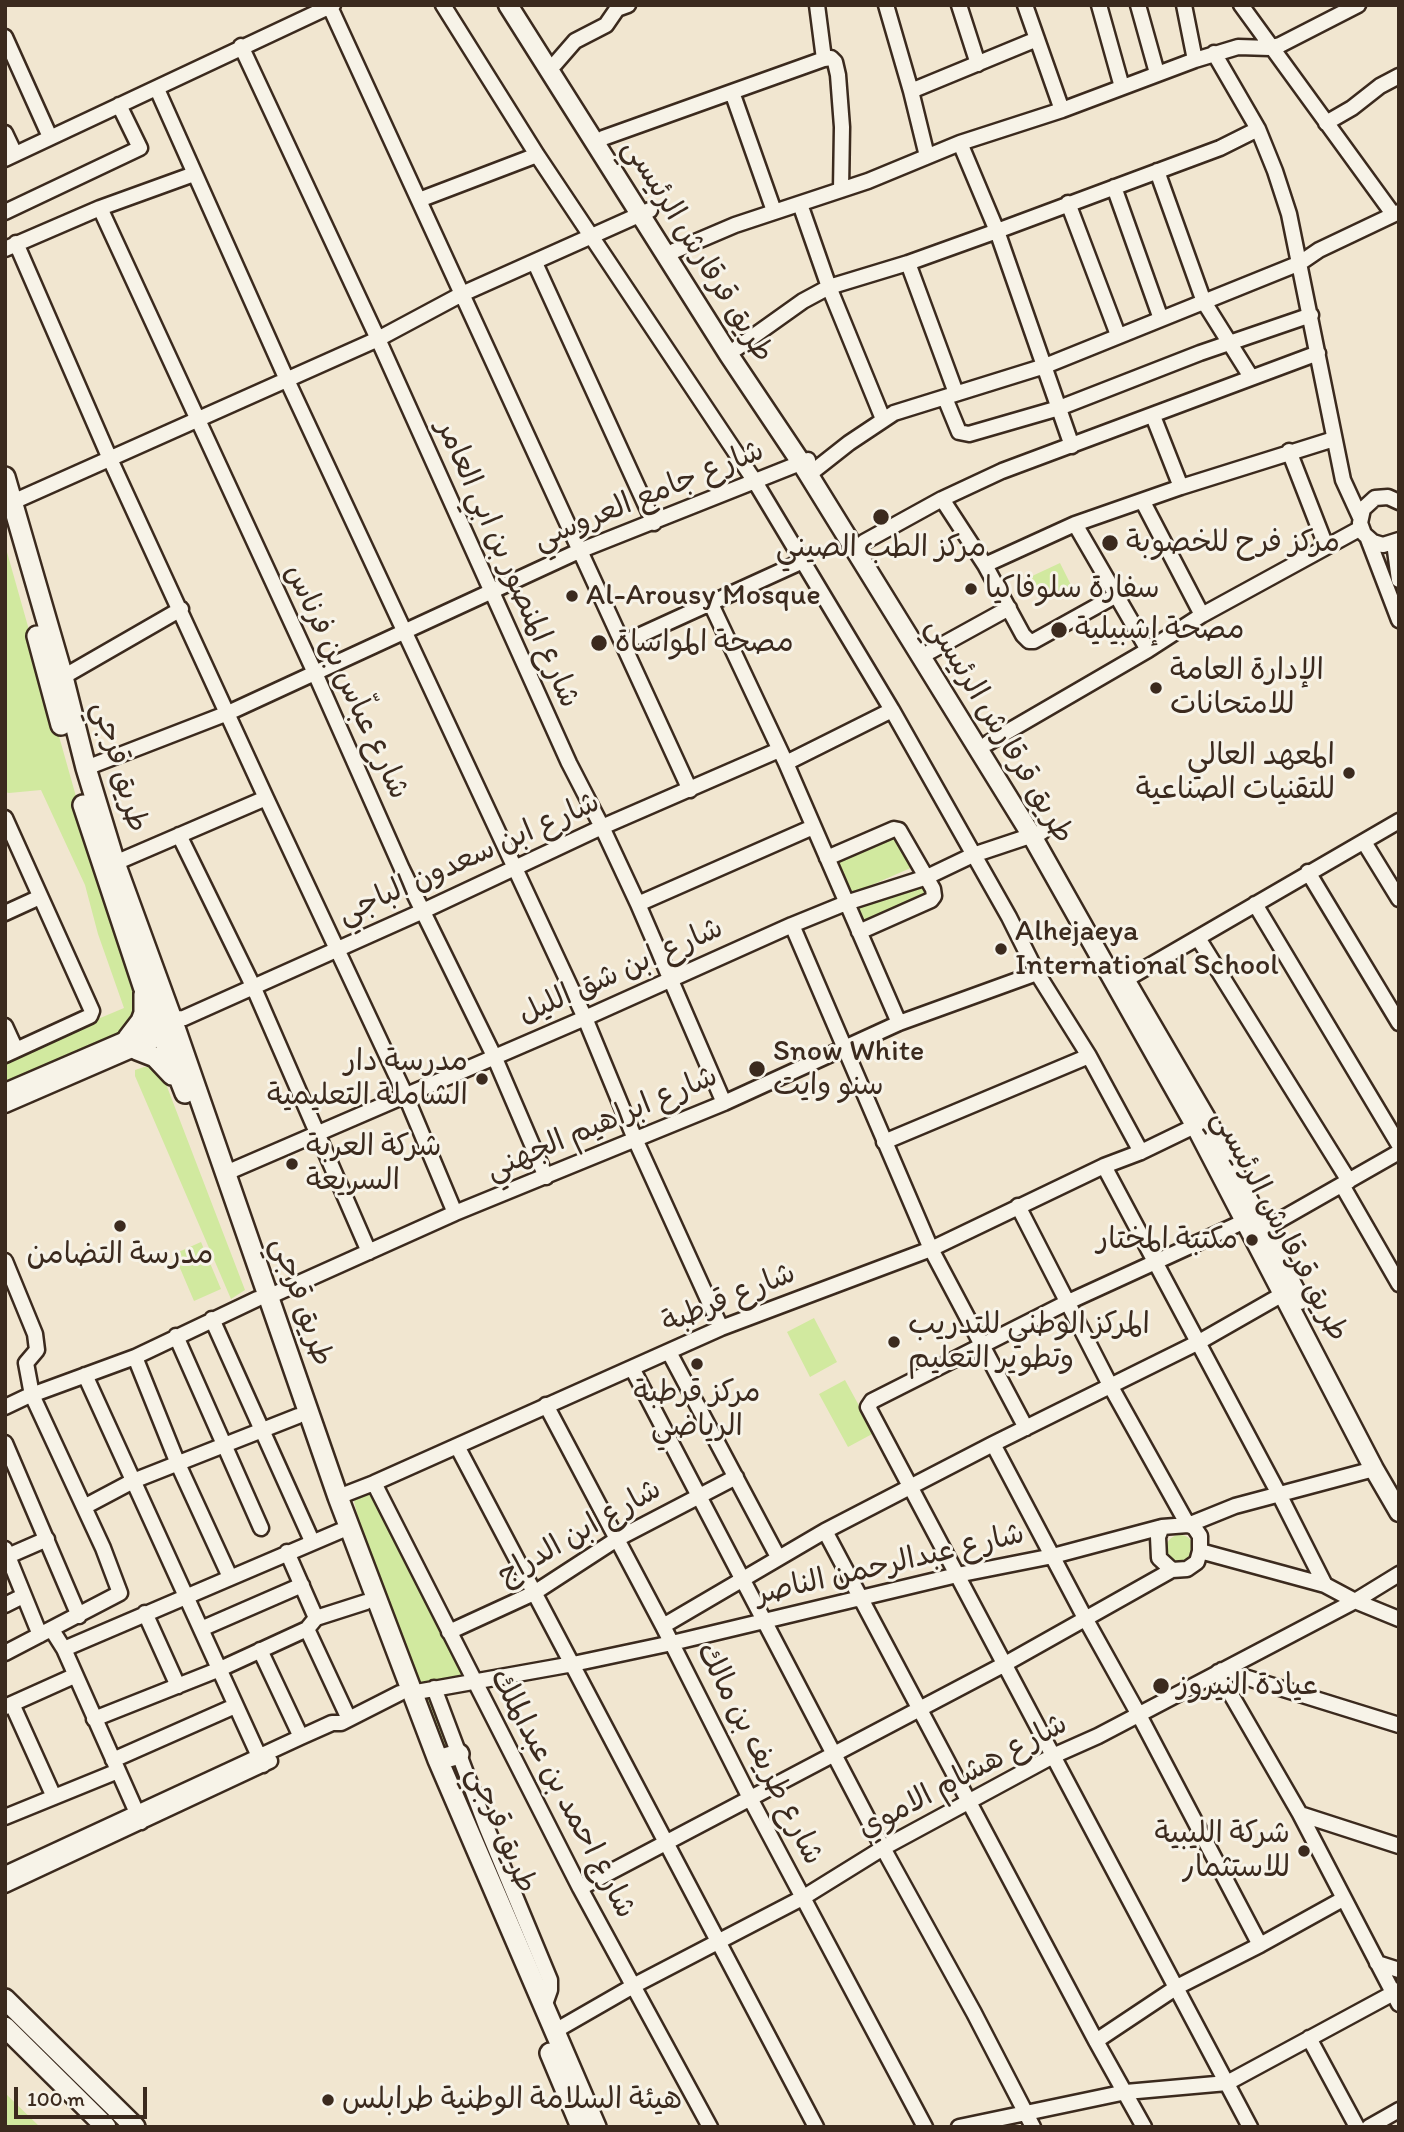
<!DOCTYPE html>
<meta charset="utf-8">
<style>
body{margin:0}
#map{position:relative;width:1404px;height:2132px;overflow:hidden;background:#f1e6d0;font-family:Itim,sans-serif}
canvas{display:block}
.frame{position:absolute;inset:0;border:7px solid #3b2a1e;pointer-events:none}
.scale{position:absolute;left:14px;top:2087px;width:133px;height:32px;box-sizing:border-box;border:4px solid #3b2a1e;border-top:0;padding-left:9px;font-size:21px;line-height:24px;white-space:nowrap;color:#3b2a1e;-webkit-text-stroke:5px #f7f3e8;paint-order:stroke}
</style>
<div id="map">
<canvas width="1404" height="2132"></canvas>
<div class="frame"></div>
<div class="scale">100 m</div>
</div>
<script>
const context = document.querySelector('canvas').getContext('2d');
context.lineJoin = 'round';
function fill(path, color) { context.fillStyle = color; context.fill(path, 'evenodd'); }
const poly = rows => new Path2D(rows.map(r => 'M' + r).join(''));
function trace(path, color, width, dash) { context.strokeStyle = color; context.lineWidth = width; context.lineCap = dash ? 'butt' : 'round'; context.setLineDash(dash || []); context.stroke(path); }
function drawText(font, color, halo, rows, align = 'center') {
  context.font = font + ' Itim,"Playpen Sans Arabic",sans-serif'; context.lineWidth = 6; context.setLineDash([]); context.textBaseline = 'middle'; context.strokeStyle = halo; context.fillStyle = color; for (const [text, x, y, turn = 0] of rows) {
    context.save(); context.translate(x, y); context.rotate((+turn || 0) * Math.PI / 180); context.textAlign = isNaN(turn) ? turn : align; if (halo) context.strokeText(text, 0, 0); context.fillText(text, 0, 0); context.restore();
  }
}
fill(poly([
 [5,545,77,800,140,1002,132,1021,123,1033,5,1084,5,1058,124,1008,98,934,85,885,41,790,9,793,5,792],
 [1060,563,1073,589,1042,603,1030,577],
 [893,833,913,867,844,897,834,862],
 [921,880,929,895,862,925,856,909],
 [144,1067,154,1067,161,1071,245,1290,231,1299,135,1076,135,1070],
 [201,1242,221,1289,194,1301,174,1254],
 [814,1318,837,1362,810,1377,787,1332],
 [845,1380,874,1433,848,1447,819,1394],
 [368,1490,431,1609,469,1688,445,1693,465,1748,444,1752,358,1518,354,1501,362,1491],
 '1166 1549a14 14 0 1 1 28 0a14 14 0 1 1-28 0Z',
 [5,2093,40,2127,5,2127]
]), '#d1e99f');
const minor = poly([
 [443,5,537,155,754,480,892,710,1009,917,1037,973,1089,1056,1141,1152],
 [817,5,824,59,831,58,835,62,838,75,842,127,841,190],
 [886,5,911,91,927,156],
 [959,5,978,64],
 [1025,5,1062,110],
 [1099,5,1122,87],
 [1138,5,1157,73],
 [1184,5,1195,60],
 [1241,5,1393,214],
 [330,7,690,790],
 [5,37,50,137],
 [241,46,378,339,569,763,602,827,638,904,724,1103],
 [1214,53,1258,129,1275,171,1289,214,1343,480,1360,517],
 [555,64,575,41,606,25,617,9,628,5],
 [157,89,287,380,585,1018,635,1139,721,1328],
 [911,91,1037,39],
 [732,92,774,211],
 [1326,123,1352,108,1380,86,1399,76],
 [5,133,15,154],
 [603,138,824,59],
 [960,143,997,231,1072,446],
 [5,159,333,5],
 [1157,171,1204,302,1251,377],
 [1114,187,1161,319],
 [419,200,537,155],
 [1068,203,1118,335],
 [800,204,829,287,883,419],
 [100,208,315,673,402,869,494,1056,546,1177],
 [5,212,140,148,119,105],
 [16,243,110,459,266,798,405,1094,455,1213],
 [5,249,100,208,194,174],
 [674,251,735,225,868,181,960,143,1062,110,1195,60,1238,47,1270,48,1280,45,1358,5],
 [535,263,654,523],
 [908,263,956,393],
 [737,348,803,301,829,287,908,263,997,231,1220,148,1258,129],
 [945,398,959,432,969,434,1059,408,1200,353,1311,315],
 [1153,416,1181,487],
 [1289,451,1326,546],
 [816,469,849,443,894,413,1045,366,1300,263,1319,250,1399,212],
 [942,499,985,565,1023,635,1029,641,1034,641,1115,596],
 [1143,502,1202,615],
 [1399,502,1388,497,1375,498,1363,509,1360,523,1364,534,1373,542,1383,545,1399,540],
 [6,505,378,339,462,294,650,210],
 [1075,524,1148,650],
 [1368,539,1399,620],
 [864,542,942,499,1002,471,1318,353],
 [1394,543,1399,580],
 [985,565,1075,524,1181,487,1334,439],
 [711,604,786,763,899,1023],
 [623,643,803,561],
 [931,651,1009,608],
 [63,677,181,609],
 [988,743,1148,650,1202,615,1361,528],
 [786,763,892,710],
 [86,768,228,713,579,551,808,460],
 [5,818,92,1011,90,1016,5,1055],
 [179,835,253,986,369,1252],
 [1364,842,1399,899],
 [827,858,894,829,899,830,933,889,934,896,931,900,859,932],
 [115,863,266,798],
 [1308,872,1399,1023],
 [638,904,813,827],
 [1255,904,1399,1145],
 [5,913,40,897],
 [792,925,931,1249,1026,1428],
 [1198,938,1349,1181],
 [1125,980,1399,821],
 [5,1026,16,1050],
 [5,1091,172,1019,184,1018,423,911,602,827,779,750],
 [5,1105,171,1033],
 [884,1142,1089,1056],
 [1104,1166,1280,1496,1325,1585],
 [226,1173,585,1018,792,925,846,903,927,877,973,855,1042,832],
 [1342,1185,1399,1284],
 [1245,1221,1066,1303,872,1401,868,1407,1250,2127],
 [1257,1233,1399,1152],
 [5,1261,35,1334,37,1350,26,1363,32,1395,103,1548,120,1593,5,1653],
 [268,1297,455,1213,724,1103,899,1023,1037,973],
 [212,1319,312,1541],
 [176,1336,261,1528],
 [669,1352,778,1557],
 [135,1357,178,1464,230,1577],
 [632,1368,883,1848,974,2013,1033,2127],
 [85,1375,263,1765],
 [546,1405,663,1626,751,1800,925,2127],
 [5,1407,26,1397,135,1357,257,1299],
 [5,1443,79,1616],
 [993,1444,1085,1618,1139,1715,1260,1945],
 [457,1446,816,2127],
 [374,1483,580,1888,710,2127],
 [338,1497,374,1483,721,1328,931,1249,1104,1166,1141,1152,1203,1122],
 [84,1507,133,1481,298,1416],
 [1162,1527,1158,1537,1159,1558,1172,1570],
 [825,1531,1096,2041,1144,2127],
 [5,1549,40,1635],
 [1200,1551,1325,1585,1355,1601,1399,1619],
 [287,1552,316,1618],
 [8,1556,47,1539],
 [5,1605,23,1596],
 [145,1613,178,1686],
 [663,1626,825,1531,993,1444,1199,1342,1283,1294],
 [201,1629,302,1585],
 [307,1629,349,1719],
 [52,1630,64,1649,141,1822],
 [449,1632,534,1593,617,1539,736,1477],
 [64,1649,340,1531],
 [260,1650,301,1737],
 [1222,1670,1399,1725],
 [1218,1672,1300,1814,1399,2004],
 [434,1688,486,1826,550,1980,550,1990,544,2007],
 [411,1693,573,1664,672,1643,957,1575,1053,1556,1162,1527,1188,1525,1235,1506,1374,1469],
 [12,1704,54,1797],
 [5,1707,74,1676],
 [94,1719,220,1669,307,1629,316,1618,366,1602],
 [113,1760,235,1706],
 [1300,1814,1399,1846],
 [5,1817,118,1771],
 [5,1874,301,1737,332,1723,341,1723,400,1693],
 [5,1885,270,1761],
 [580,1888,1005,1664,1172,1570,1187,1569,1197,1562,1200,1551,1200,1536,1194,1527,1188,1525,1111,1387,1018,1206],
 [1377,1963,1399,1970],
 [555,2031,635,1985,804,1897,883,1848,1053,1756,1098,1736,1355,1601,1399,1574],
 [1309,2038,1357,2127],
 [1096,2041,1177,1987,1260,1945,1343,1899],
 [959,2127,1126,2092,1227,2083,1399,1990],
 [1369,2127,1399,2110]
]);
const major = poly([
 [508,5,729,355,802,464,1032,836,1195,1125,1374,1469,1399,1512],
 [1127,983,1207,1120,1300,1300]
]);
const highway = poly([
 [5,477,63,677,86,768,115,863,172,1019,338,1497,438,1760,596,2127],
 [37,636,61,725],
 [83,805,143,986,185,1093],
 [128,1038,141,1021,144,1013,144,994],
 [137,1050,155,1057,172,1075],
 [438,1760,459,1754],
 [5,1999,135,2127],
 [5,2027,106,2127],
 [550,2053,581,2127]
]);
trace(minor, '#3b2a1e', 19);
trace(major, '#3b2a1e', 23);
trace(highway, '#3b2a1e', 24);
trace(minor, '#f7f3e8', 14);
trace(major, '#f7f3e8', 18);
trace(highway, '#f7f3e8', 19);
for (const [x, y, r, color] of [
 [881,517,9,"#3b2a1e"],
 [1110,543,9,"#3b2a1e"],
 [971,589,7,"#3b2a1e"],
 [572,596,7,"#3b2a1e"],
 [1059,630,9,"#3b2a1e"],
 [599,643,9,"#3b2a1e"],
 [1156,688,7,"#3b2a1e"],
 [1349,773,7,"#3b2a1e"],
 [1001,949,7,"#3b2a1e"],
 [757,1069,9,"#3b2a1e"],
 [482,1079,7,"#3b2a1e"],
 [292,1164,7,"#3b2a1e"],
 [120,1226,7,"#3b2a1e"],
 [1252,1240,7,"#3b2a1e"],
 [894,1342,7,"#3b2a1e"],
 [697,1364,7,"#3b2a1e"],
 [1161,1686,9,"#3b2a1e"],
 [1304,1851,7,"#3b2a1e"],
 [328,2100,7,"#3b2a1e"]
]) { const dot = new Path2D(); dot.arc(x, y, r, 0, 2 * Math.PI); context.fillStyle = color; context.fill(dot); trace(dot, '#f7f3e8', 2.5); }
drawText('30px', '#3b2a1e', '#f7f3e8', [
 ["طريق قرقارش الرئيسي",697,251,58],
 ["شارع جامع العروسي",649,496,-22],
 ["شارع المنصور بن ابي العامر",507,564,66],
 ["شارع عباّس بن فرناس",346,682,65],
 ["طريق قرقارش الرئيسي",999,731,59],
 ["طريق قرجي",119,767,74],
 ["شارع ابن سعدون الباجي",469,859,-24],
 ["شارع ابن شق الليل",621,972,-24],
 ["شارع ابراهيم الجهني",602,1124,-23],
 ["طريق قرقارش الرئيسي",1279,1226,62],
 ["شارع قرطبة",729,1299,-22],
 ["طريق قرجي",301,1302,71],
 ["شارع ابن الدراج",580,1533,-30],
 ["شارع عبدالرحمن الناصر",890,1565,-13],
 ["شارع طريف بن مالك",759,1754,63],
 ["شارع هشام الاموي",963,1777,-28],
 ["شارع احمد بن عبدالملك",562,1794,62],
 ["طريق قرجي",501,1830,67]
]);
drawText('30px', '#3b2a1e', '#f7f3e8', [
 ["مركز فرح للخصوبة",1126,543],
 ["مركز الطب الصيني",881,548,"center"],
 ["سفارة سلوفاكيا",985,589],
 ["Al-Arousy Mosque",586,596],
 ["مصحة إشبيلية",1075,630],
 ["مصحة المواساة",615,643],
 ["الإدارة العامة",1170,671],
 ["للامتحانات",1170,705],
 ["المعهد العالي",1335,756,"right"],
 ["للتقنيات الصناعية",1335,790,"right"],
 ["Alhejaeya",1015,932],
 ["International School",1015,966],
 ["Snow White",773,1052],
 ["سنو وايت",773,1086],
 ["مدرسة دار",468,1062,"right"],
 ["الشاملة التعليمية",468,1096,"right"],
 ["شركة العربة",306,1147],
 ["السريعة",306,1181],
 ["مكتبة المختار",1238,1240,"right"],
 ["مدرسة التضامن",120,1255,"center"],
 ["المركز الوطني للتدريب",908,1325],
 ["وتطوير التعليم",908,1359],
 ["مركز قرطبة",697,1393,"center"],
 ["الرياضي",697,1427,"center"],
 ["عيادة النيروز",1177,1686],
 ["شركة الليبية",1290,1834,"right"],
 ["للاستثمار",1290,1868,"right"],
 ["هيئة السلامة الوطنية طرابلس",342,2100]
], 'left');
</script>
